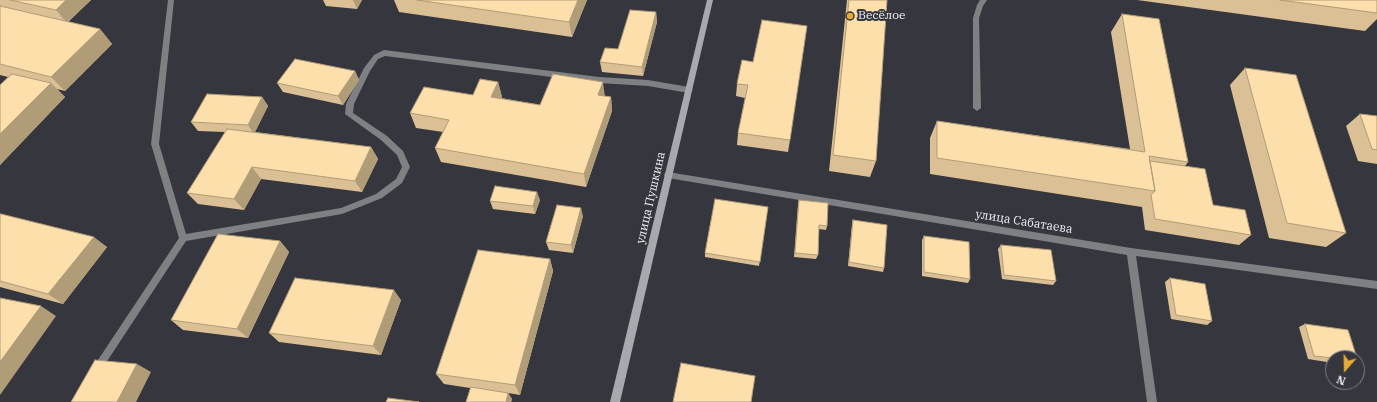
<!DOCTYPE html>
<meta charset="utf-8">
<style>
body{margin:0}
#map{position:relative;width:1377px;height:402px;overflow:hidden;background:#35363e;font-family:"IBM Plex Serif",serif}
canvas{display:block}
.north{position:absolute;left:1325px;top:350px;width:40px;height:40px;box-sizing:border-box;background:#35363e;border:1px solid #7f8087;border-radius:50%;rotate:200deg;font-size:11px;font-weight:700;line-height:16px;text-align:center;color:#eff0f5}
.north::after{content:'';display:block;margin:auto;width:14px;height:18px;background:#e6ac36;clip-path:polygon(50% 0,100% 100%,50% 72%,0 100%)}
</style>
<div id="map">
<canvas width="1377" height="402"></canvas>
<div class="north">N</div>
</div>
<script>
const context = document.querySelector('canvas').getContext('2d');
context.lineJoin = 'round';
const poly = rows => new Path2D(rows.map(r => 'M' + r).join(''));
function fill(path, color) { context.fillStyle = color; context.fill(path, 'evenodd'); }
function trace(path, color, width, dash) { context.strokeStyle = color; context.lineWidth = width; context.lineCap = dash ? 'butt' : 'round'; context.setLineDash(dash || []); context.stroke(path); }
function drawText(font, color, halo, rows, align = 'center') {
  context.font = font + ' "IBM Plex Serif",serif'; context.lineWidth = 4; context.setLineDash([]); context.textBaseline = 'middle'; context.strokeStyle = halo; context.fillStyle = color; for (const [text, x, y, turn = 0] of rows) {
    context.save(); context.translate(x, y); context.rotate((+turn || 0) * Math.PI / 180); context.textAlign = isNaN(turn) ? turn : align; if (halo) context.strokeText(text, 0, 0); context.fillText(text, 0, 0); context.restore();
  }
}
fill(poly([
 [168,0,174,0,159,144,186,234,341,208,376,194,396,179,402,167,397,155,381,140,345,114,346,104,364,68,374,55,384,50,599,77,648,80,689,87,693,90,689,93,648,86,599,83,385,56,378,59,370,71,354,104,353,113,387,136,403,151,410,167,402,183,382,198,342,214,186,241,100,372,97,373,94,372,92,369,94,366,179,238,151,144,168,0],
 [980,0,987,0,983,6,979,18,981,108,977,111,973,108,973,18,977,5,980,0]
]), '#7f8084');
fill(poly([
 [668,172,1131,248,1377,281,1377,289,1136,256,1157,402,1147,402,1127,255,668,178,665,177,664,175,665,173,668,172]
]), '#7f8084');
fill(poly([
 [707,0,713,0,620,402,610,402,707,0]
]), '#a8a9af');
fill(poly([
 [0,0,91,0,68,22,100,29,112,44,65,91,57,89,65,97,0,165,0,85,8,77,0,75],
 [323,0,362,0,357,9,326,6],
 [394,0,587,0,572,37,399,12],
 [847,0,887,0,876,161,870,177,829,171],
 [1137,0,1377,0,1377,19,1365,31],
 [656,12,657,22,643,76,602,72,600,62,618,49],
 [1122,14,1188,162,1185,166,1213,205,1251,235,1239,245,1145,230,1142,207,930,174,930,138,937,121,1130,149,1111,32],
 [742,60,790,140,788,152,737,145,738,133,745,98,736,96,737,84],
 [1245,68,1346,233,1326,247,1269,238,1230,85],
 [355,71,359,80,343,105,283,92,277,83],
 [498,82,502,97,501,98,540,105,604,96,611,97,612,111,586,187,441,162,435,148,443,132,416,128,410,113,473,95],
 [262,97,268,106,255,132,371,147,378,159,362,192,261,179,244,210,198,204,187,193,225,132,198,131,191,122],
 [1360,114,1377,116,1377,164,1358,161,1346,126],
 [540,200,535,214,493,209,490,201],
 [799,200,827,226,826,230,819,229,818,255,816,259,794,257,798,204],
 [768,207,759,266,705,257,705,253],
 [0,214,107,247,63,304,0,287],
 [583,216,573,253,549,250,546,242],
 [853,220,884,268,883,272,848,266,852,224],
 [924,236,970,279,968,283,922,276,922,240],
 [280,241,289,252,248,338,183,330,171,320],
 [1001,245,1056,281,1053,285,1002,279,998,249],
 [550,259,553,271,520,395,508,393,512,399,511,402,466,402,470,388,444,384,436,374],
 [1170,278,1212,321,1207,325,1171,319,1165,282],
 [401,300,381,355,279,342,269,333],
 [1305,324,1333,358,1333,363,1308,359,1299,327]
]), '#dac094');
fill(poly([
 [66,0,91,0,67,23,56,10],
 [353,0,362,0,357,9],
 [578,0,587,0,572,37,569,22],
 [656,12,657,22,643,76,642,67],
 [100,29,112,44,65,91,51,77],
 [355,71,359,80,343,105,338,96],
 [498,82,502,97,495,111,491,97],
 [603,82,605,97,598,95],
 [51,83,65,97,0,165,0,134],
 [262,97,268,106,254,134,248,125],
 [611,97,612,111,586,187,584,174],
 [371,147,378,159,362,192,355,181],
 [252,167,261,179,244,210,234,199],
 [537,192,540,200,535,214,533,206],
 [581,208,583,216,573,253,571,245],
 [94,237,107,247,63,304,48,294],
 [280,241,289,252,248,338,237,329],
 [550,259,553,271,520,395,515,385],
 [394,290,401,300,381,355,373,346],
 [41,306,56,316,0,395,0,362],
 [137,364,151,372,136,402,117,402],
 [508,393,512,399,511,402,506,402]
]), '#b19c78');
const building = poly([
 [10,0,66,0,56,10,10,0],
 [417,0,578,0,569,22,417,0],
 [849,0,887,0,876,161,833,155,849,0],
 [1280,0,1377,0,1377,13,1280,0],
 [0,6,100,29,51,77,0,64,0,6],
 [630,10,656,12,642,67,600,62,605,48,618,49,630,10],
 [1122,14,1159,19,1188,162,1149,156,1155,191,937,158,937,121,1145,152,1122,14],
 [762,20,807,26,790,140,738,133,748,85,737,84,742,60,753,62,762,20],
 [295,59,355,71,338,96,277,83,295,59],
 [1245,68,1296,75,1346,233,1287,223,1245,68],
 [12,74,51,83,0,134,0,85,12,74],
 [553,74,603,82,598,95,611,97,584,174,435,148,449,120,410,113,424,87,473,95,480,79,498,82,491,97,540,105,553,74],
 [207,94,262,97,248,125,191,122,207,94],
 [1360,114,1377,116,1377,150,1372,149,1360,114],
 [227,129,371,147,355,181,252,167,234,199,187,193,227,129],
 [1150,161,1205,169,1213,205,1245,210,1251,235,1155,219,1151,195,1155,191,1150,161],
 [495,186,537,192,533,206,490,201,495,186],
 [715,199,768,207,760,262,705,253,715,199],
 [799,200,828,203,827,226,819,225,818,255,795,253,799,200],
 [557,205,581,208,571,245,546,242,557,205],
 [0,214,1,214,94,237,48,294,0,281,0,214],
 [853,220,887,225,884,268,849,262,853,220],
 [218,234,280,241,237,329,171,320,218,234],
 [924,236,969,242,970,279,924,272,924,236],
 [1001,245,1051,250,1056,281,1004,275,1001,245],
 [478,250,550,259,515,385,436,374,478,250],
 [295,278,394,290,373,346,269,333,295,278],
 [1170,278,1205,284,1212,321,1176,315,1170,278],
 [0,298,41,306,0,362,0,298],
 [1305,324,1348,330,1357,358,1333,358,1314,356,1305,324],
 [95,360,137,364,117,402,71,402,95,360],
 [681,363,755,376,751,402,673,402,681,363],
 [471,387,508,393,506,402,466,402,471,387],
 [388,398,419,402,386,402,388,398]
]);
fill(building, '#fddfac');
trace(building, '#b19c78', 1);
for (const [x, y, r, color] of [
 [850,16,4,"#e6ac36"]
]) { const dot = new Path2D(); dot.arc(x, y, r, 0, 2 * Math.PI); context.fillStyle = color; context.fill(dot); trace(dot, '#35363e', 1.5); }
drawText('12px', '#eff0f5', '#35363e', [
 ["Весёлое",858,16]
], 'left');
drawText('12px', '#eff0f5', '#35363e', [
 ["улица Пушкина",651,198,-77],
 ["улица Сабатаева",1024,222,9]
]);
</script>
